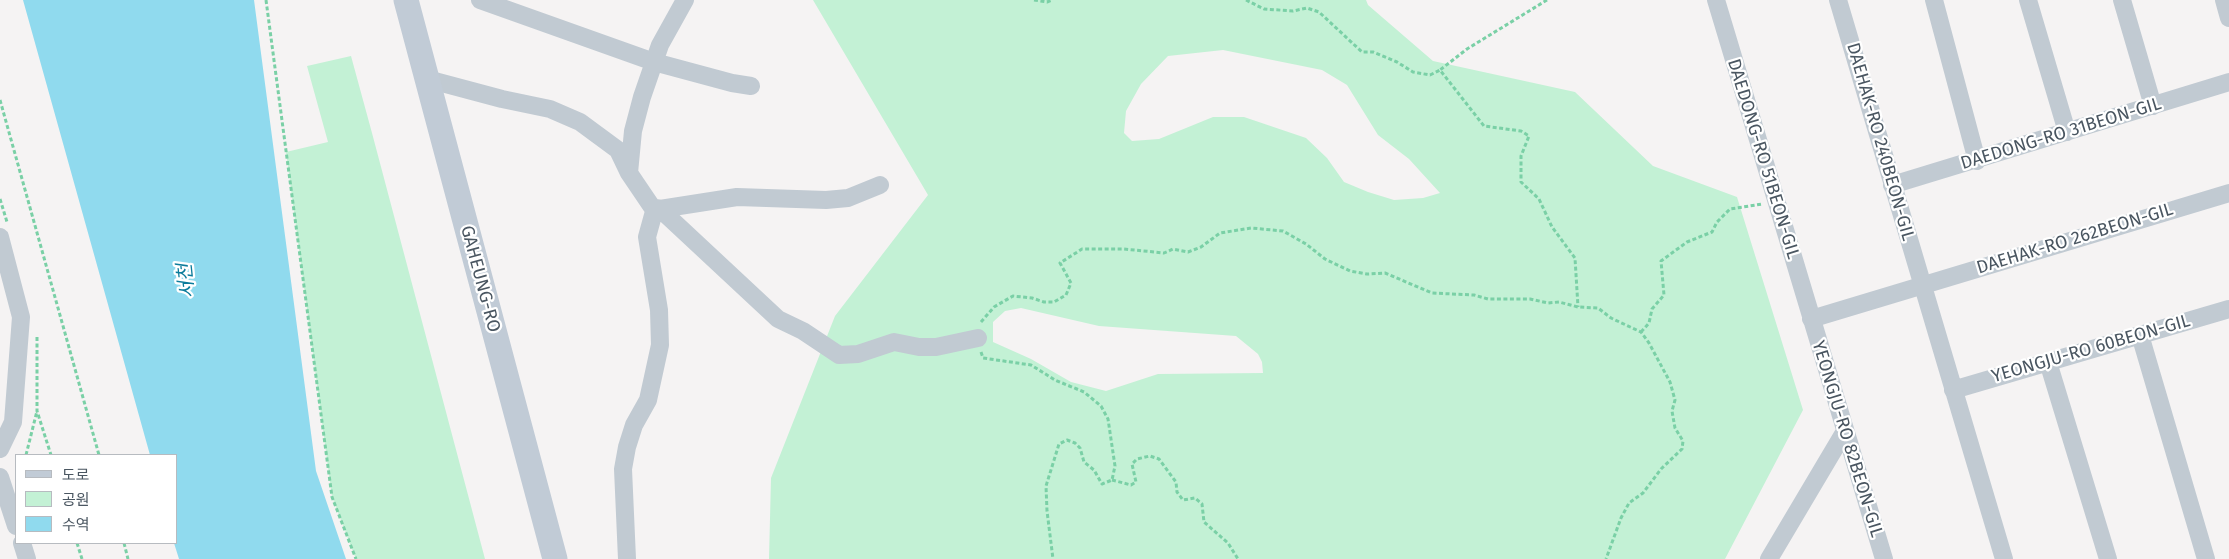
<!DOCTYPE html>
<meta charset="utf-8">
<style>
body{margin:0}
#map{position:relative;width:2229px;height:559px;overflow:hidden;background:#f5f3f3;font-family:"Fira Sans","Noto Sans KR",sans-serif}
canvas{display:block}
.legend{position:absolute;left:15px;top:454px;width:162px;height:90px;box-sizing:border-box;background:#fff;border:1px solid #b7bbc0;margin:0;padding:6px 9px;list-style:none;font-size:15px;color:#4a5661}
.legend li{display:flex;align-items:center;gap:10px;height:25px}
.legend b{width:25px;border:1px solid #b7bbc0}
</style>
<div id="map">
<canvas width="2229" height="559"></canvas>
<ul class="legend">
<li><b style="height:6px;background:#c1cbd6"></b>도로</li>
<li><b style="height:14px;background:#c3f1d5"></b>공원</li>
<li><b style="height:14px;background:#90daee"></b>수역</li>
</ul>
</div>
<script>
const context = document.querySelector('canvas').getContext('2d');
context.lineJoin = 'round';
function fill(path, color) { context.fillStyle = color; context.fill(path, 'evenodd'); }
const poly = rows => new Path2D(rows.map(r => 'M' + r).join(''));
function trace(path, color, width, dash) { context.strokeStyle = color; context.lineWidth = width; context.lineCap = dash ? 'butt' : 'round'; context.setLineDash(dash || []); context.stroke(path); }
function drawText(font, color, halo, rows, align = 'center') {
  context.font = font + ' "Fira Sans","Noto Sans KR",sans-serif'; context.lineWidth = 4.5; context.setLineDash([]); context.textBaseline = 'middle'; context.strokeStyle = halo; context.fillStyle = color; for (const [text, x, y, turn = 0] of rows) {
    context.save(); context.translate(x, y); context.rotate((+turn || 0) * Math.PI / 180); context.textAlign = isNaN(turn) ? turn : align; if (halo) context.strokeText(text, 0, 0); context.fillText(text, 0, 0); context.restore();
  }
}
fill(poly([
 [813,0,1366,0,1368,5,1433,61,1575,92,1653,166,1737,197,1803,410,1725,559,769,559,771,478,835,316,928,195],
 [1223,50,1322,70,1347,85,1378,135,1409,159,1440,193,1423,198,1394,200,1368,192,1344,182,1327,158,1306,138,1244,117,1213,117,1159,139,1132,141,1124,133,1126,111,1141,84,1168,56],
 [1021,308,1099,326,1236,336,1258,354,1262,362,1263,373,1158,374,1106,391,1071,382,1031,359,993,342,993,322,1005,311],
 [351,56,372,133,485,559,356,559,332,497,286,152,328,142,307,66]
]), '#c3f1d5');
fill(poly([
 [23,0,254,0,316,471,346,559,179,559,174,543,176,543,176,455,150,455]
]), '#90daee');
trace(poly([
 [266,0,332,497,356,559],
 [1034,0,1047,2,1052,0],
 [1246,0,1264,9,1293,11,1307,8,1319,12,1362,52,1373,52,1397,62,1413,72,1430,75,1440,70],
 [1547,0,1467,49,1440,70,1484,126,1521,131,1529,136,1521,156,1521,182,1539,199,1552,227,1575,258,1578,307],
 [0,100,99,455],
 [0,199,7,222],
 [981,322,994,307,1013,296,1032,298,1044,302,1054,302,1066,295,1071,283,1060,263,1082,249,1124,249,1164,253,1173,249,1188,252,1201,247,1220,233,1251,228,1283,231,1306,244,1325,259,1350,271,1367,274,1385,273,1432,293,1474,295,1488,299,1530,299,1548,303,1559,302,1578,307,1598,308,1611,318,1641,332,1649,343,1670,382,1675,400,1672,411,1675,428,1683,441,1682,449,1661,469,1643,493,1629,503,1621,518,1606,559],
 [1641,332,1649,323,1652,309,1664,295,1661,261,1687,242,1712,232,1717,222,1730,209,1762,204],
 [37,337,37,411,51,455],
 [981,352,983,358,1031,365,1055,380,1084,392,1101,406,1108,419,1115,466,1112,480,1102,484,1094,470,1084,462,1080,448,1075,443,1067,440,1059,444,1046,486,1047,511,1053,559],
 [26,455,37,411],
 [1112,480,1131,485,1136,482,1132,464,1137,459,1150,456,1159,459,1176,482,1177,492,1183,500,1195,498,1202,504,1204,522,1228,543,1238,559],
 [77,543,82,559],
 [124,543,128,559]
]), '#7ad0a6', 3, [4, 2.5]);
trace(poly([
 [480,0,654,62,732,83,751,86],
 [1716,0,1884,559],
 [1838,0,2004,559],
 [1934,0,1977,161],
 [2028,0,2067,132],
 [2122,0,2153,106],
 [2224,0,2229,18],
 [427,79,502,99,550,109,580,122,618,150,629,173,652,207,660,209,737,197,826,200,848,198,880,185],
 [629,173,633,131,642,97,660,45,685,0],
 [1892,185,2229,82],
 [660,209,778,319,803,331,839,355,858,354,894,342,919,347,936,347,978,338],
 [0,237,21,317,13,422,0,449],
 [1811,319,2229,193],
 [2140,335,2206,559],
 [2048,362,2108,559],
 [1953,390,2229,309],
 [0,477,16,526],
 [22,543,27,559],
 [627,559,623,469,627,447,634,425,648,400,660,345,659,310,647,237,655,208],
 [1769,559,1845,431]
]), '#c1cad2', 18);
trace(poly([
 [406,0,555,559]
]), '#c1cbd6', 25);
drawText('18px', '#4a5661', '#fff', [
 ["DAEDONG-RO 31BEON-GIL",2061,134,-17],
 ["DAEHAK-RO 240BEON-GIL",1880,142,74],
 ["DAEDONG-RO 51BEON-GIL",1763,159,73],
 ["DAEHAK-RO 262BEON-GIL",2075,239,-17],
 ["GAHEUNG-RO",480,279,75],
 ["YEONGJU-RO 60BEON-GIL",2091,349,-16],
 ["YEONGJU-RO 82BEON-GIL",1847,439,73]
]);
drawText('italic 19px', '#0c7c9b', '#fff', [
 ["서천",187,281,-96]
]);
</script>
